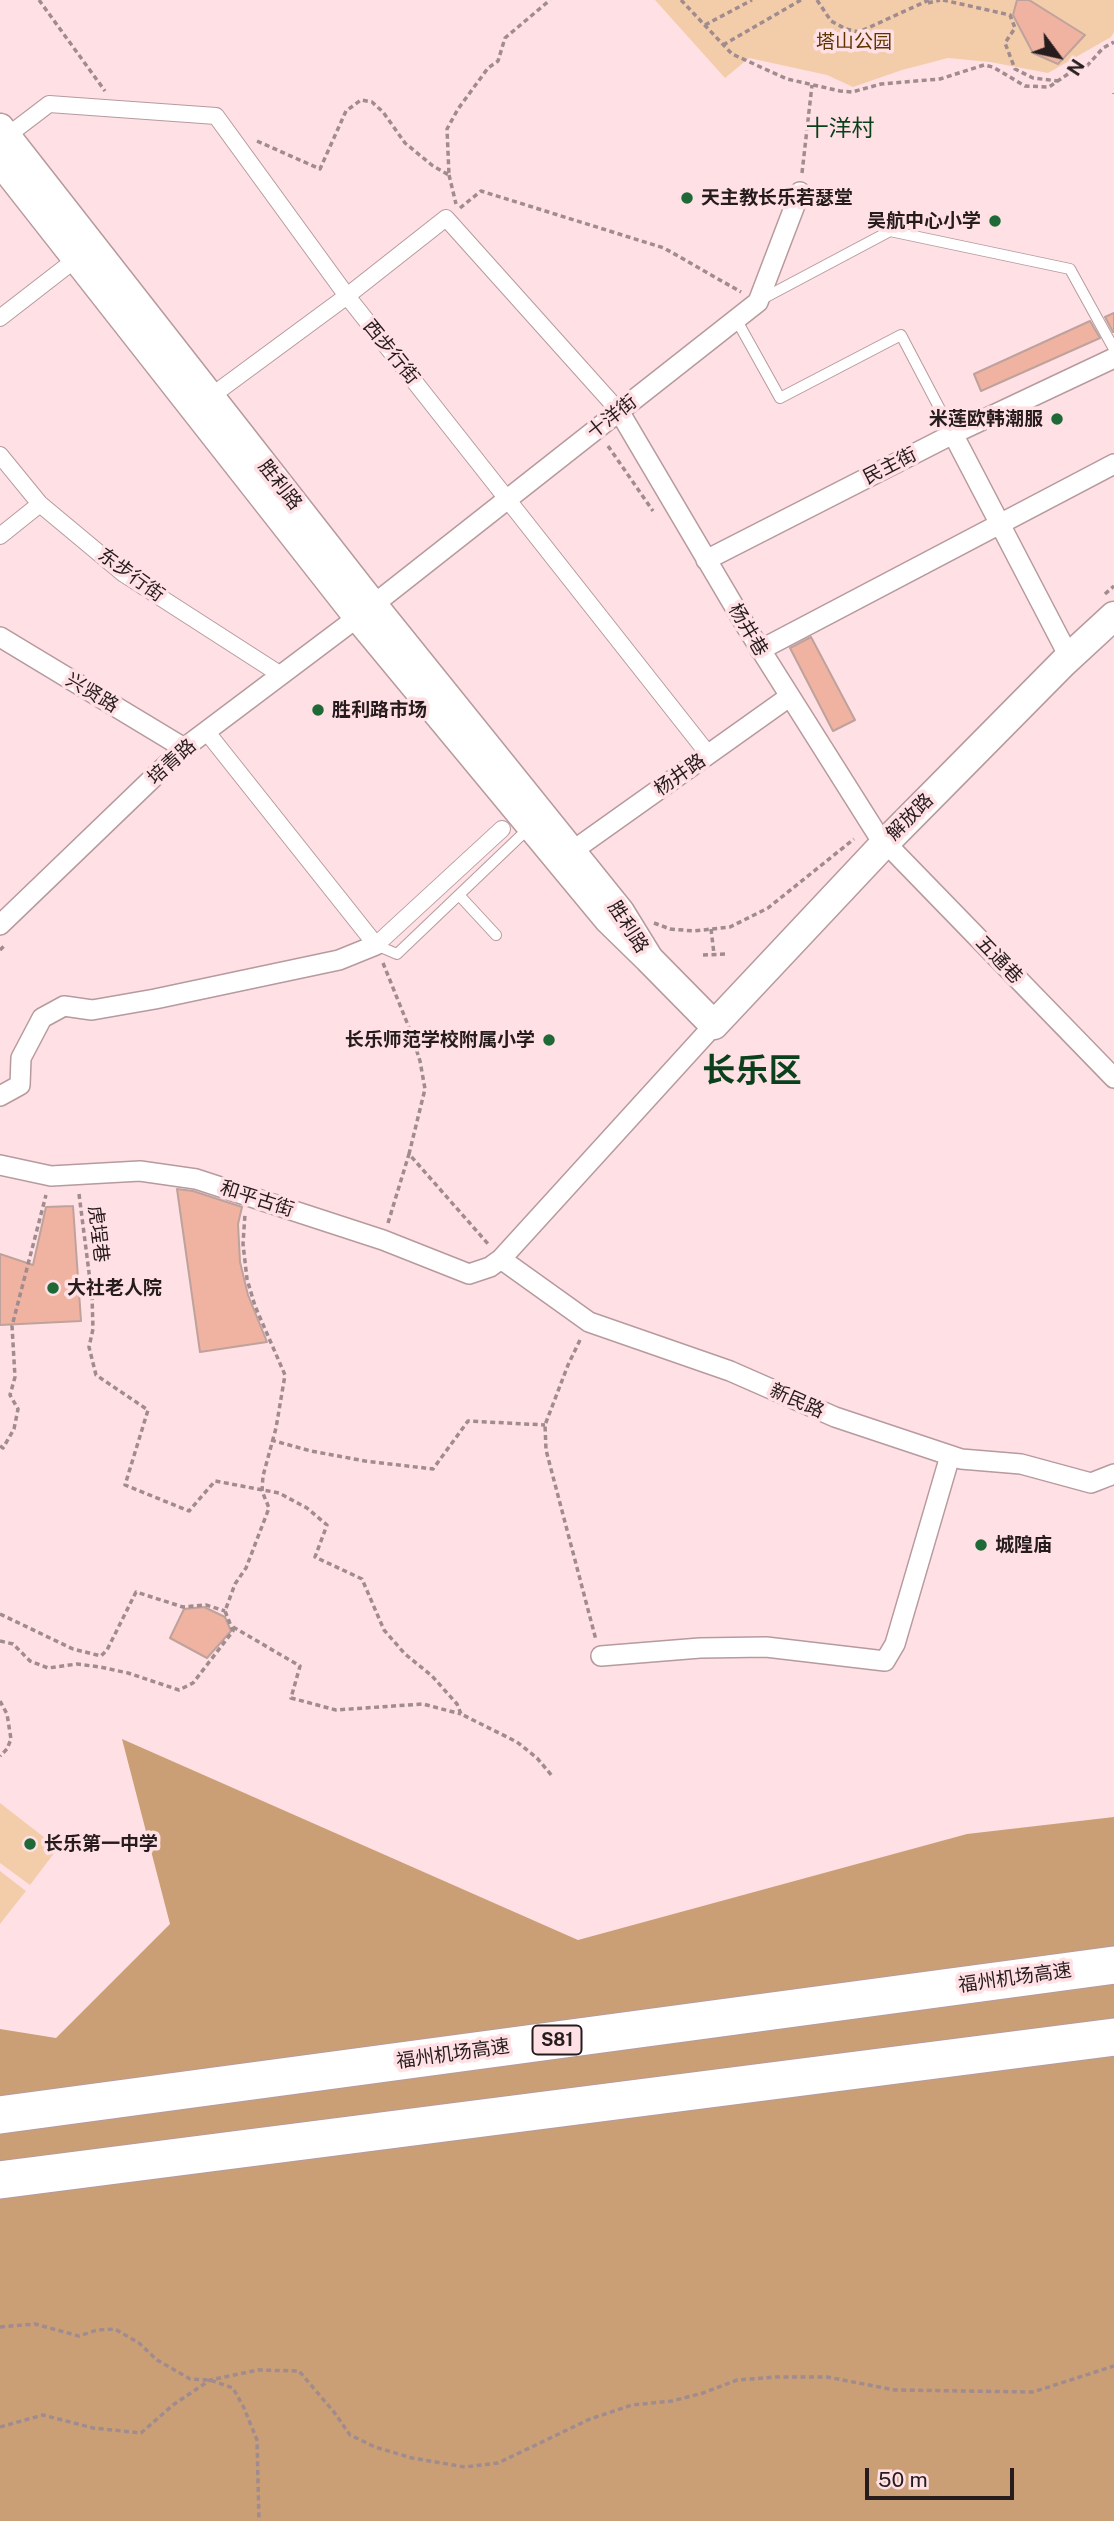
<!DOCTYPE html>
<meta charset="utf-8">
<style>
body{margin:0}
#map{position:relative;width:1114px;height:2521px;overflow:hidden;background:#ffe0e5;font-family:"Public Sans",sans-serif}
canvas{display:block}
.north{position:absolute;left:1023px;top:21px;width:70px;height:70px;-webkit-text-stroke:5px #ffe0e5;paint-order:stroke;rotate:123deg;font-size:19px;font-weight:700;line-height:28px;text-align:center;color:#261c1d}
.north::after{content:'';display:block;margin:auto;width:24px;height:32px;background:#261c1d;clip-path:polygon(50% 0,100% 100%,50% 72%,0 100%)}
.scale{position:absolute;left:865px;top:2468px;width:149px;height:32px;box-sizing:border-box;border:4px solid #261c1d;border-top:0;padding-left:9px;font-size:21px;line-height:24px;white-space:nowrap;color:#261c1d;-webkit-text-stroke:5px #ffe0e5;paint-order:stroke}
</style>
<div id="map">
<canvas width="1114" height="2521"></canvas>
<div class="north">N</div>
<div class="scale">50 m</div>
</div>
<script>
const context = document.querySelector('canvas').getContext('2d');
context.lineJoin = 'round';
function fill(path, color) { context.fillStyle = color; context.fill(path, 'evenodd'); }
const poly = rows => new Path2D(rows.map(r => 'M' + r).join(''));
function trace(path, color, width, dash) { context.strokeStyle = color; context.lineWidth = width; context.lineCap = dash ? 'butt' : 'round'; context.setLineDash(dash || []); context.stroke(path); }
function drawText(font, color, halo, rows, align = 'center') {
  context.font = font + ' "Public Sans","Noto Sans SC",sans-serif'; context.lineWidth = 7; context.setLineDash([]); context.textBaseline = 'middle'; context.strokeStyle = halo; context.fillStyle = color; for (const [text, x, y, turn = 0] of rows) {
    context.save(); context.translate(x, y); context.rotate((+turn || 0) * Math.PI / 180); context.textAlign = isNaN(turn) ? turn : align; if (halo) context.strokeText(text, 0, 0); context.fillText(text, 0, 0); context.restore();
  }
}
fill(poly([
 [655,0,1114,0,1114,32,1111,37,1048,73,990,62,948,58,902,70,853,87,827,75,749,58,725,78],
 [0,1803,58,1848,30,1885,0,1863],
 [0,1871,26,1891,0,1924]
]), '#f3cdaa');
fill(poly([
 [122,1739,578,1940,967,1834,1114,1817,1114,2521,0,2521,0,2029,56,2038,170,1924]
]), '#cb9f76');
const building = poly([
 [1017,0,1029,0,1085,35,1058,64,1033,53,1013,15,1017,0],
 [1114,313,1114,332,1113,332,1105,317,1114,313],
 [1090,321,1100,338,981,391,974,374,1090,321],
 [811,637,855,720,833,731,790,648,811,637],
 [177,1189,193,1191,242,1207,238,1224,240,1262,248,1295,267,1342,200,1352,177,1189],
 [73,1206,81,1321,0,1325,0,1254,33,1265,46,1207,73,1206],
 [204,1607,225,1617,231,1631,207,1658,170,1638,184,1609,204,1607]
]);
fill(building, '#f0b3a2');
trace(building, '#bea29b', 2);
const service = poly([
 [762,299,890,231,1070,269,1114,349],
 [736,319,780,398,901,335,953,434],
 [459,895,496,935],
 [376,945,397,954,530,827]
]);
const pedestrian = poly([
 [7,136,49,104,216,116,347,296,709,755],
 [0,318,76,259],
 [210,397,347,296,446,218,619,411],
 [0,455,40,504,124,574,281,675],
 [0,536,40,504],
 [206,731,376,945,502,829]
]);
const minor = poly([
 [619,411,747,628,877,834,1114,1078],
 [953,434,1064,647],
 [706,560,953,434,1114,358],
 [373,605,758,302,800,192],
 [0,637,184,748],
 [760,650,1114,464],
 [571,852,789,697],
 [0,925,184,748,358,617],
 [0,1096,20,1085,21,1058,42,1018,64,1006,92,1010,155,999,339,960,376,945],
 [0,1165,51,1176,140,1171,196,1179,383,1240,469,1274,490,1267,501,1259,714,1025],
 [501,1259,589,1322,730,1371,835,1417,961,1459,1021,1464,1091,1483,1114,1474],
 [601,1656,700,1648,766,1647,885,1661,895,1644,950,1456]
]);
const secondary = poly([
 [0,128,373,605,620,912,649,959,609,920,358,617,0,161],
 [649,959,714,1025,885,843,1063,663,1114,616]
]);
const motorway = poly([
 [0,2115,1114,1965],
 [0,2180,1114,2037]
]);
trace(service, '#b69a9e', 12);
trace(pedestrian, '#b69a9e', 18);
trace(minor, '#b69a9e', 22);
trace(secondary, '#b69a9e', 31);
trace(motorway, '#b69a9e', 39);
trace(poly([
 [39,0,105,91],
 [681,0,732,54,787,79,840,91,852,92,881,84,940,79,984,65,993,67,1025,86,1049,87,1068,74,1086,67,1103,48,1114,42],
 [817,0,831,21,846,29,859,32,929,0],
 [943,0,1010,15,1015,28,1005,43,1015,69,1033,78,1058,81],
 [928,3,940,0],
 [705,25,752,0],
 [723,45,801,0],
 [1114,93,1114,94],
 [257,141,320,169,346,111,361,100,372,102,383,112,405,143,433,166,449,175,447,129,458,109,488,68,498,61,505,38,550,0],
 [802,173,812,85],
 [449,175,456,204],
 [460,208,481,191,664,248,741,292],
 [608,446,653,511],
 [1105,594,1114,586],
 [654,923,670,929,694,931,730,927,768,908,854,839],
 [711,929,714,954],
 [0,950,6,944],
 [703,955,726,954],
 [383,963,410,1030,420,1061,425,1089,409,1154,489,1245],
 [79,1194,92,1296,93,1329,89,1347,96,1375,148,1410,125,1485,189,1511,215,1481,279,1493,307,1508,327,1525,315,1557,362,1579,384,1630,405,1654,432,1676,457,1704,461,1714,517,1742,537,1758,553,1777],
 [388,1223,409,1154],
 [580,1340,568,1365,545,1425,546,1450,596,1640],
 [271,1440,311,1451,365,1461,433,1469,468,1421,545,1425],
 [0,1446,3,1448,14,1429,18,1409,10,1395,15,1377,12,1326,46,1195],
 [0,1614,73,1649,101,1656,107,1650,136,1592,183,1607,206,1605,225,1611],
 [233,1627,300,1666,291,1698,336,1710,423,1704,461,1714],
 [0,1641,13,1644,30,1661,48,1668,77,1664,100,1667,128,1673,179,1690,193,1683,233,1631,225,1611,235,1584,246,1568,269,1508,262,1491,263,1476,276,1428,285,1375,255,1306,247,1279,243,1244,245,1214],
 [0,1701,7,1714,11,1739,7,1749,0,1756],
 [0,2327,35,2324,79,2336,97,2330,115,2329,139,2343,157,2360,190,2379,210,2380,233,2388,244,2408,257,2440,259,2521],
 [0,2427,43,2415,93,2428,141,2433,173,2405,210,2380,258,2370,299,2371,334,2412,350,2435,375,2447,412,2458,465,2467,498,2463,590,2419,632,2405,672,2401,703,2393,737,2380,776,2377,827,2377,895,2390,1033,2392,1114,2366]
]), '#a08b8e', 3.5, [5, 3.5]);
trace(service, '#fff', 10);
trace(pedestrian, '#fff', 16);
trace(minor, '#fff', 19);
trace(secondary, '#fff', 28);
trace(motorway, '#fff', 37);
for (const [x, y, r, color] of [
 [687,198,7,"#1f6937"],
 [995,221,7,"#1f6937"],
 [1057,419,7,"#1f6937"],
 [318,710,7,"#1f6937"],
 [549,1040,7,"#1f6937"],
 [53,1288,7,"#1f6937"],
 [981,1545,7,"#1f6937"],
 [30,1844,7,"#1f6937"]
]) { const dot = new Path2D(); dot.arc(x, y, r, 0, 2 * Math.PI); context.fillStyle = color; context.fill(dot); trace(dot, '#ffe0e5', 2.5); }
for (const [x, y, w] of [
 [557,2040,49]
]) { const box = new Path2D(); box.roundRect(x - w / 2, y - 14.5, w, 29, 5); context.fillStyle = '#ffe0e5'; context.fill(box); trace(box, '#261c1d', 2); }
drawText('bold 18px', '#261c1d', null, [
 ["S81",557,2040]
]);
drawText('19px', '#5e3500', '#ffe0e5', [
 ["塔山公园",854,42]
]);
drawText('bold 19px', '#261c1d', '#ffe0e5', [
 ["天主教长乐若瑟堂",701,198],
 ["吴航中心小学",981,221,"right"],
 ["米莲欧韩潮服",1043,419,"right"],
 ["胜利路市场",332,710],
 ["长乐师范学校附属小学",535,1040,"right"],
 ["大社老人院",67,1288],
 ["城隍庙",995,1545],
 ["长乐第一中学",44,1844]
], 'left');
drawText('19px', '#261c1d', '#ffe0e5', [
 ["西步行街",391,352,51],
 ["十洋街",612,417,-38],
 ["民主街",890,466,-27],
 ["胜利路",280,485,52],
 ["东步行街",131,575,36],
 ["杨井巷",748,630,59],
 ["兴贤路",92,693,31],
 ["培青路",172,762,-42],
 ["杨井路",680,775,-35],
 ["解放路",910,817,-45],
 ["胜利路",628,927,57],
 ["五通巷",999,960,46],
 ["和平古街",257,1199,18],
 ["虎埕巷",98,1234,83],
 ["新民路",797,1401,24],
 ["福州机场高速",1015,1978,-8],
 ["福州机场高速",453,2054,-8]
]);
drawText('23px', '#0b401d', '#ffe0e5', [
 ["十洋村",840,129]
]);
drawText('bold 33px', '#0b401d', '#ffe0e5', [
 ["长乐区",752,1072]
]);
</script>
